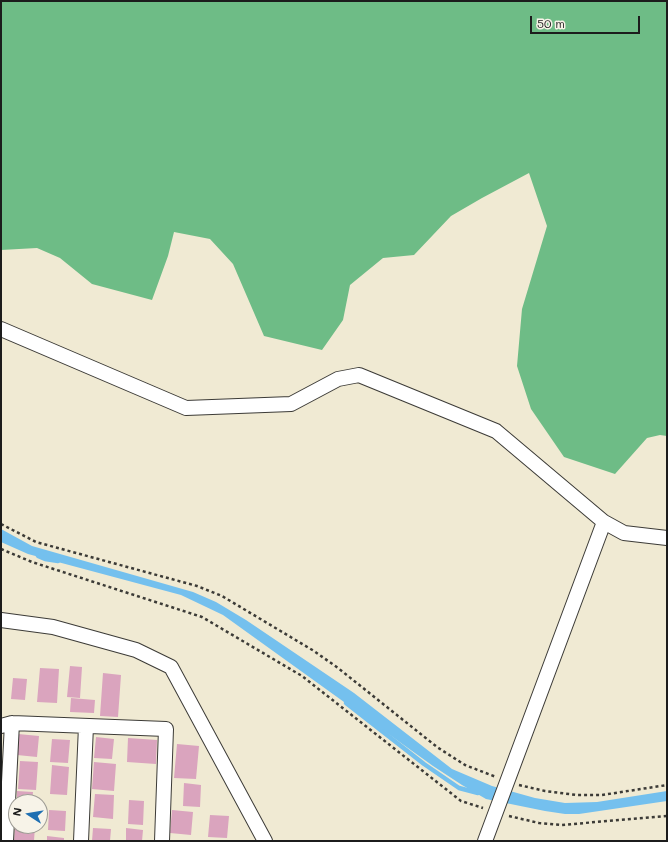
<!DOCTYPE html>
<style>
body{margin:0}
#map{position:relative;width:668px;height:842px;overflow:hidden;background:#f0ead3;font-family:Mali,sans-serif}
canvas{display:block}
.frame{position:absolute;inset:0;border:2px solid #1c1c1c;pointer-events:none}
.north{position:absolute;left:8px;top:794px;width:40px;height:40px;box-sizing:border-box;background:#f7f3e8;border:1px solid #9f9d96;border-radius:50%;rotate:282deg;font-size:11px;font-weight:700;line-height:16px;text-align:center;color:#1c1c1c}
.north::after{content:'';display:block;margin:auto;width:14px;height:18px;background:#1f6fb2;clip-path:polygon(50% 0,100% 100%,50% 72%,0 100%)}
.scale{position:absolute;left:530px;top:16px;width:110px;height:18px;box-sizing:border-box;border:2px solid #1c1c1c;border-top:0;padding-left:5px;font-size:12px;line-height:14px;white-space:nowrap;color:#1c1c1c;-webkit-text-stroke:3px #f7f3e8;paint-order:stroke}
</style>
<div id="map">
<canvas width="668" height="842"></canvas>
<div class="frame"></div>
<div class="north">N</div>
<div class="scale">50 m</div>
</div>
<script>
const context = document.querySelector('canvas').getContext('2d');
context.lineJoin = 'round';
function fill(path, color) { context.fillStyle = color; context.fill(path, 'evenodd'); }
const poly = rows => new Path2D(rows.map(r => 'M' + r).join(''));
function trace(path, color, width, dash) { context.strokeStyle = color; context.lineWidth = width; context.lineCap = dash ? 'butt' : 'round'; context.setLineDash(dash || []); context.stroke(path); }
fill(poly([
 [1,1,667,1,667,436,660,435,647,438,615,474,564,457,531,409,517,366,522,309,547,226,529,173,482,198,451,216,414,255,383,258,350,285,343,320,322,350,264,336,233,264,210,239,174,232,168,256,152,300,92,284,60,258,37,248,1,250]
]), '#6ebc86');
fill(poly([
 [1,529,32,546,193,592,216,602,246,620,354,693,452,769,492,786,535,798,565,803,597,802,667,791,667,801,579,814,565,814,545,811,486,799,462,785,433,766,223,615,181,595,28,554,1,542]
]), '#74c0ee');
trace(poly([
 [38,556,45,559,58,561],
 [346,703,424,764,459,788,478,793]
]), '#74c0ee', 4.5);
fill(poly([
 [70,666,82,667,80,698,67,697],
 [40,668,59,669,57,703,37,702],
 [103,673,121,675,118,717,100,716],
 [13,678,27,679,25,700,11,699],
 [71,698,95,700,94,713,70,712],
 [18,734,39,736,37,757,17,755],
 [96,737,114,739,112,759,94,758],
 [128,738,157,740,156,764,127,762],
 [52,739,70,740,68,763,50,762],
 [177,744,199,746,196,779,174,778],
 [20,761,38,762,36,790,18,789],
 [94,762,116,764,114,791,92,789],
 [52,765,69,767,67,795,50,794],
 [184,783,201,785,200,807,183,806],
 [17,791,33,792,32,802,17,802],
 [95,794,114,795,113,819,93,817],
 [129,800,144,801,143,825,128,824],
 [49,810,66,811,65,831,48,830],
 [172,810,193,812,191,835,170,833],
 [210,815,229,816,227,838,208,837],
 [15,826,35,826,34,841,14,841],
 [93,828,111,829,110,841,92,841],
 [126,828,143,830,142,841,126,841],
 [47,836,64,838,64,841,47,841]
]), '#daa4be');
const minor = poly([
 [1,329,186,408,291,404,338,379,359,375,496,431,604,522,624,533,667,538],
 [1,620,53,627,136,650,171,667,265,841],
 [1,726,12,723,166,729,162,841],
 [6,841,12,723],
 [81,841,86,726],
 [485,841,604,522]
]);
trace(minor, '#3c3b37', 16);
trace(poly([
 [1,524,36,542,197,586,222,596,314,651,338,668,437,747,465,765,496,777],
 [1,549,32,562,202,617,302,676,461,801,483,808],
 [519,785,545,791,577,795,602,795,667,785],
 [509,816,539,823,561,825,667,816]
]), '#3c3b37', 2.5, [3, 3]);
trace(minor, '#fff', 14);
</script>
